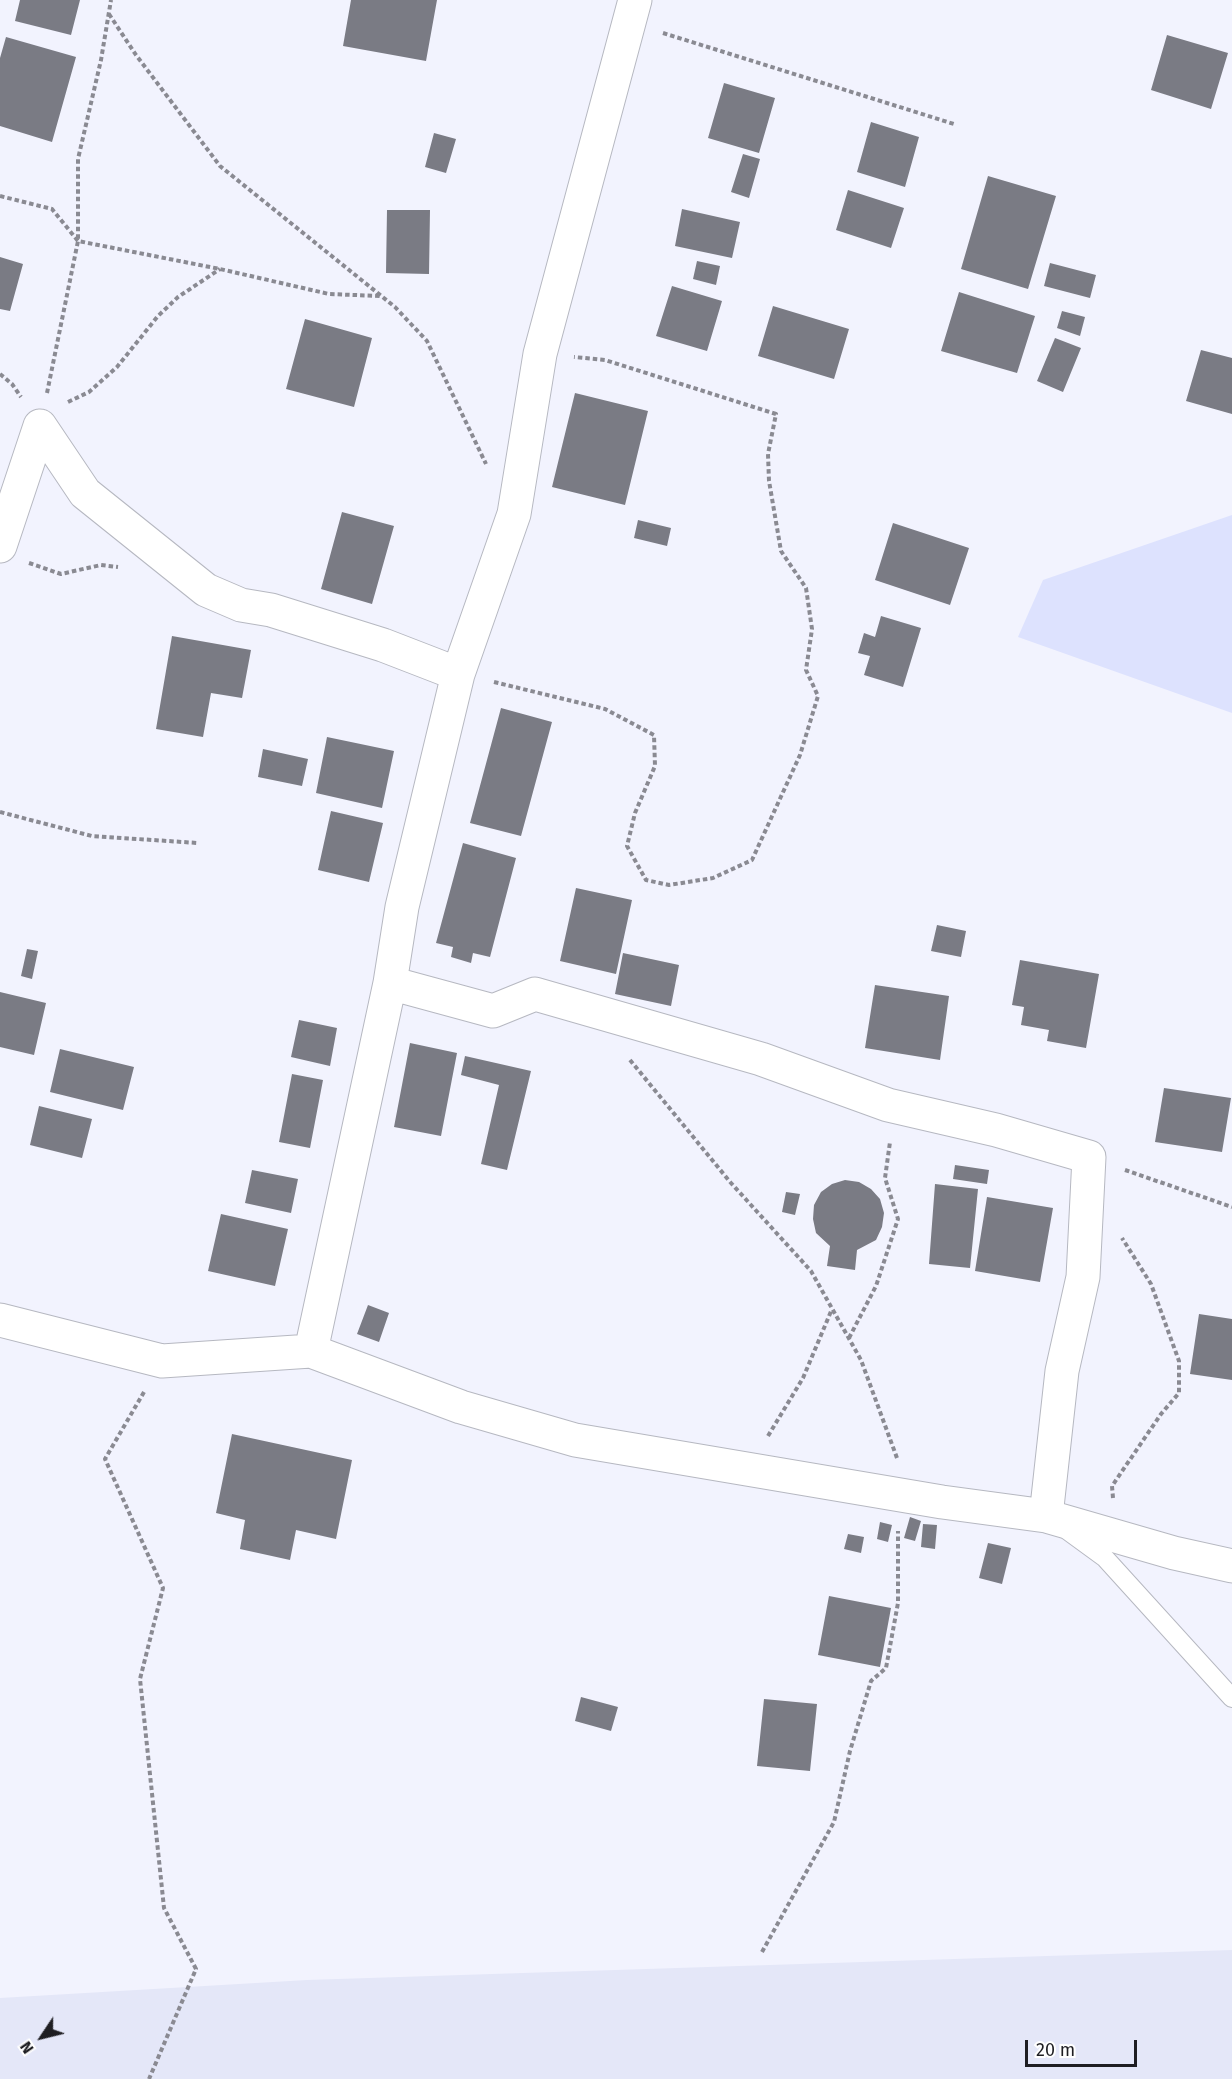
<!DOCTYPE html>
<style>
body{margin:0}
#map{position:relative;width:1232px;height:2079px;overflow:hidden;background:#f2f3fe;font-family:"Fira Sans",sans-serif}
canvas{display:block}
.north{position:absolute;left:12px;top:2007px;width:60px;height:60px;-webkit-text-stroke:4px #fff;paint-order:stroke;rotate:235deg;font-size:16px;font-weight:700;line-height:24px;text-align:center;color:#1e1e22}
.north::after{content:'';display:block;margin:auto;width:21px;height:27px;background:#1e1e22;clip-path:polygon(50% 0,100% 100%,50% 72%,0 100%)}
.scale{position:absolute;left:1025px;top:2040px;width:112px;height:27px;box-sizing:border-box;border:3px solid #1e1e22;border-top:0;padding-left:8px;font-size:18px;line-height:21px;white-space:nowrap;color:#1e1e22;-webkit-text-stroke:4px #fff;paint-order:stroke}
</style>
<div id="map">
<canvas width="1232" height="2079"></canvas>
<div class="north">N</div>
<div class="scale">20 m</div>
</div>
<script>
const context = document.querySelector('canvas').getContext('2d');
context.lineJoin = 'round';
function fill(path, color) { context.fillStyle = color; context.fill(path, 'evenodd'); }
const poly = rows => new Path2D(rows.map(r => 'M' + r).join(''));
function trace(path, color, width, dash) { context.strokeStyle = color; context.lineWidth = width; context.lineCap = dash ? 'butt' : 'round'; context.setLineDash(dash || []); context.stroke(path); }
fill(poly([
 [1232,1950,1232,2079,0,2079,0,1998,307,1980]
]), '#e4e7f8');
fill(poly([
 [1232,515,1232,713,1018,637,1043,580]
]), '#dde2fe');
fill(poly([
 [20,0,80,0,71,35,15,21],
 [351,0,437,0,426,61,343,46],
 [1167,35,1228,53,1211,109,1151,90],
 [6,37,76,57,52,142,0,126,0,58],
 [724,83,775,98,759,153,708,138],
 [871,122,919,137,905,187,857,172],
 [434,133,456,139,446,173,425,167],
 [743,154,760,159,749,198,731,192],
 [988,176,1056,196,1028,289,961,269],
 [848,190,904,208,891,248,836,230],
 [682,209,740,222,732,258,675,246],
 [387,210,430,210,429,274,386,273],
 [0,257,23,264,10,311,0,309],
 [697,261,720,266,716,285,693,279],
 [1050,263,1096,275,1090,298,1044,286],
 [672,286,722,301,707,351,656,336],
 [959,292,1035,316,1017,373,941,351],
 [773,306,849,329,834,379,758,356],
 [1062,311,1085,317,1080,336,1057,328],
 [305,319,372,338,354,407,286,389],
 [1055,338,1081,348,1063,392,1037,381],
 [1201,350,1232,358,1232,414,1186,401],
 [575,393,648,411,625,505,552,487],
 [342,512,394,526,372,604,321,589],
 [638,520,671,528,667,546,634,538],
 [893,523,969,548,950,605,875,580],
 [881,616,921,628,903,687,864,675,870,656,858,653,864,633,875,637],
 [172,636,251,650,242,698,211,693,203,737,156,729],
 [501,708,552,722,521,836,470,823],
 [327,737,394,751,382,808,316,793],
 [263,749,308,759,302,786,258,777],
 [331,811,383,823,369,882,318,870],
 [463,843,516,858,490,957,473,953,471,963,451,957,453,947,436,943],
 [576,888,632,900,616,974,560,961],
 [937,925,966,931,961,957,931,951],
 [27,949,38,951,32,979,21,976],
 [623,953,679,965,671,1006,615,994],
 [1020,960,1099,974,1086,1048,1047,1041,1049,1030,1021,1025,1024,1007,1012,1005],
 [875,985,949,996,940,1060,865,1048],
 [0,992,46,1003,34,1055,0,1047],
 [299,1020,337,1028,330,1066,291,1057],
 [410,1043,457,1053,441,1136,394,1127],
 [60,1049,134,1067,123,1110,50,1092],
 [465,1056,531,1071,507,1170,481,1164,499,1085,461,1075],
 [292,1074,323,1080,310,1148,279,1142],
 [1164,1088,1231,1098,1222,1152,1155,1142],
 [39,1106,92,1119,82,1158,30,1145],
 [955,1165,989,1170,987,1184,953,1179],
 [252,1170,298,1179,291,1213,245,1203],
 [845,1180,859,1182,871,1189,880,1199,884,1213,882,1227,876,1240,857,1250,855,1270,827,1266,830,1246,816,1233,813,1219,814,1205,821,1192,832,1184],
 [935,1184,978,1189,970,1268,929,1264],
 [786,1192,800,1194,795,1215,782,1212],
 [987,1197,1053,1208,1040,1282,975,1271],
 [221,1214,288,1229,275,1286,208,1271],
 [368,1305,389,1313,379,1342,357,1334],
 [1199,1314,1232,1319,1232,1380,1190,1374],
 [232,1434,352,1460,336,1539,296,1530,290,1560,240,1549,245,1520,216,1513],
 [910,1517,921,1521,915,1541,904,1538],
 [880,1522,892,1525,888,1542,877,1539],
 [923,1524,937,1525,935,1549,921,1547],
 [848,1534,864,1537,861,1553,844,1549],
 [988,1543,1011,1548,1002,1584,979,1578],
 [829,1596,891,1608,880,1667,818,1655],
 [581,1697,618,1707,611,1731,575,1721],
 [764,1699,817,1704,810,1771,757,1766]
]), '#7a7b84');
const service = poly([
 [1068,1531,1105,1558,1232,1698]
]);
const minor = poly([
 [40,426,85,493,206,590,241,605,271,610,383,645,458,674],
 [0,546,40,426],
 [390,983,493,1011,535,994,761,1059,888,1105,996,1130,1089,1157,1083,1277,1062,1371,1046,1516],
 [0,1320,162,1361,311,1351,461,1407,575,1440,942,1502,1046,1516,1174,1553,1232,1566],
 [311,1351,390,983,402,907,458,674,514,514,540,354,635,0]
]);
trace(service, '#b6b8c1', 20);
trace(minor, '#b6b8c1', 35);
trace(poly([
 [109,14,136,55,220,166,395,307,427,341,486,464],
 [663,33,954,124],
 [0,196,52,209,78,241,220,269,329,294,380,296],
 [0,374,12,384,21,397],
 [47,393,78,241,78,159,101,60,111,0],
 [68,402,89,392,117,367,158,316,178,297,220,269],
 [29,563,61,574,101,565,118,567],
 [494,682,605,709,654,735,655,766,635,813,627,846,646,880,669,885,713,878,752,860,800,755,818,696,806,670,812,629,806,588,781,551,769,481,768,454,776,414,605,360,574,357],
 [0,812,92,836,198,843],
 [630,1060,731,1183,811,1271,861,1360,897,1458],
 [1125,1170,1232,1207],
 [849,1338,876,1286,898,1219,885,1178,890,1142],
 [144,1392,105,1459,163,1588,140,1679,164,1908,196,1969,149,2079],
 [768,1436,803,1378,832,1309],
 [1113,1498,1112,1486,1161,1414,1179,1393,1179,1361,1151,1284,1122,1238],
 [762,1952,834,1822,850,1751,871,1681,886,1668,898,1603,898,1531]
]), '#8a8a92', 4, [4.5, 3]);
trace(service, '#fff', 18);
trace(minor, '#fff', 33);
</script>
